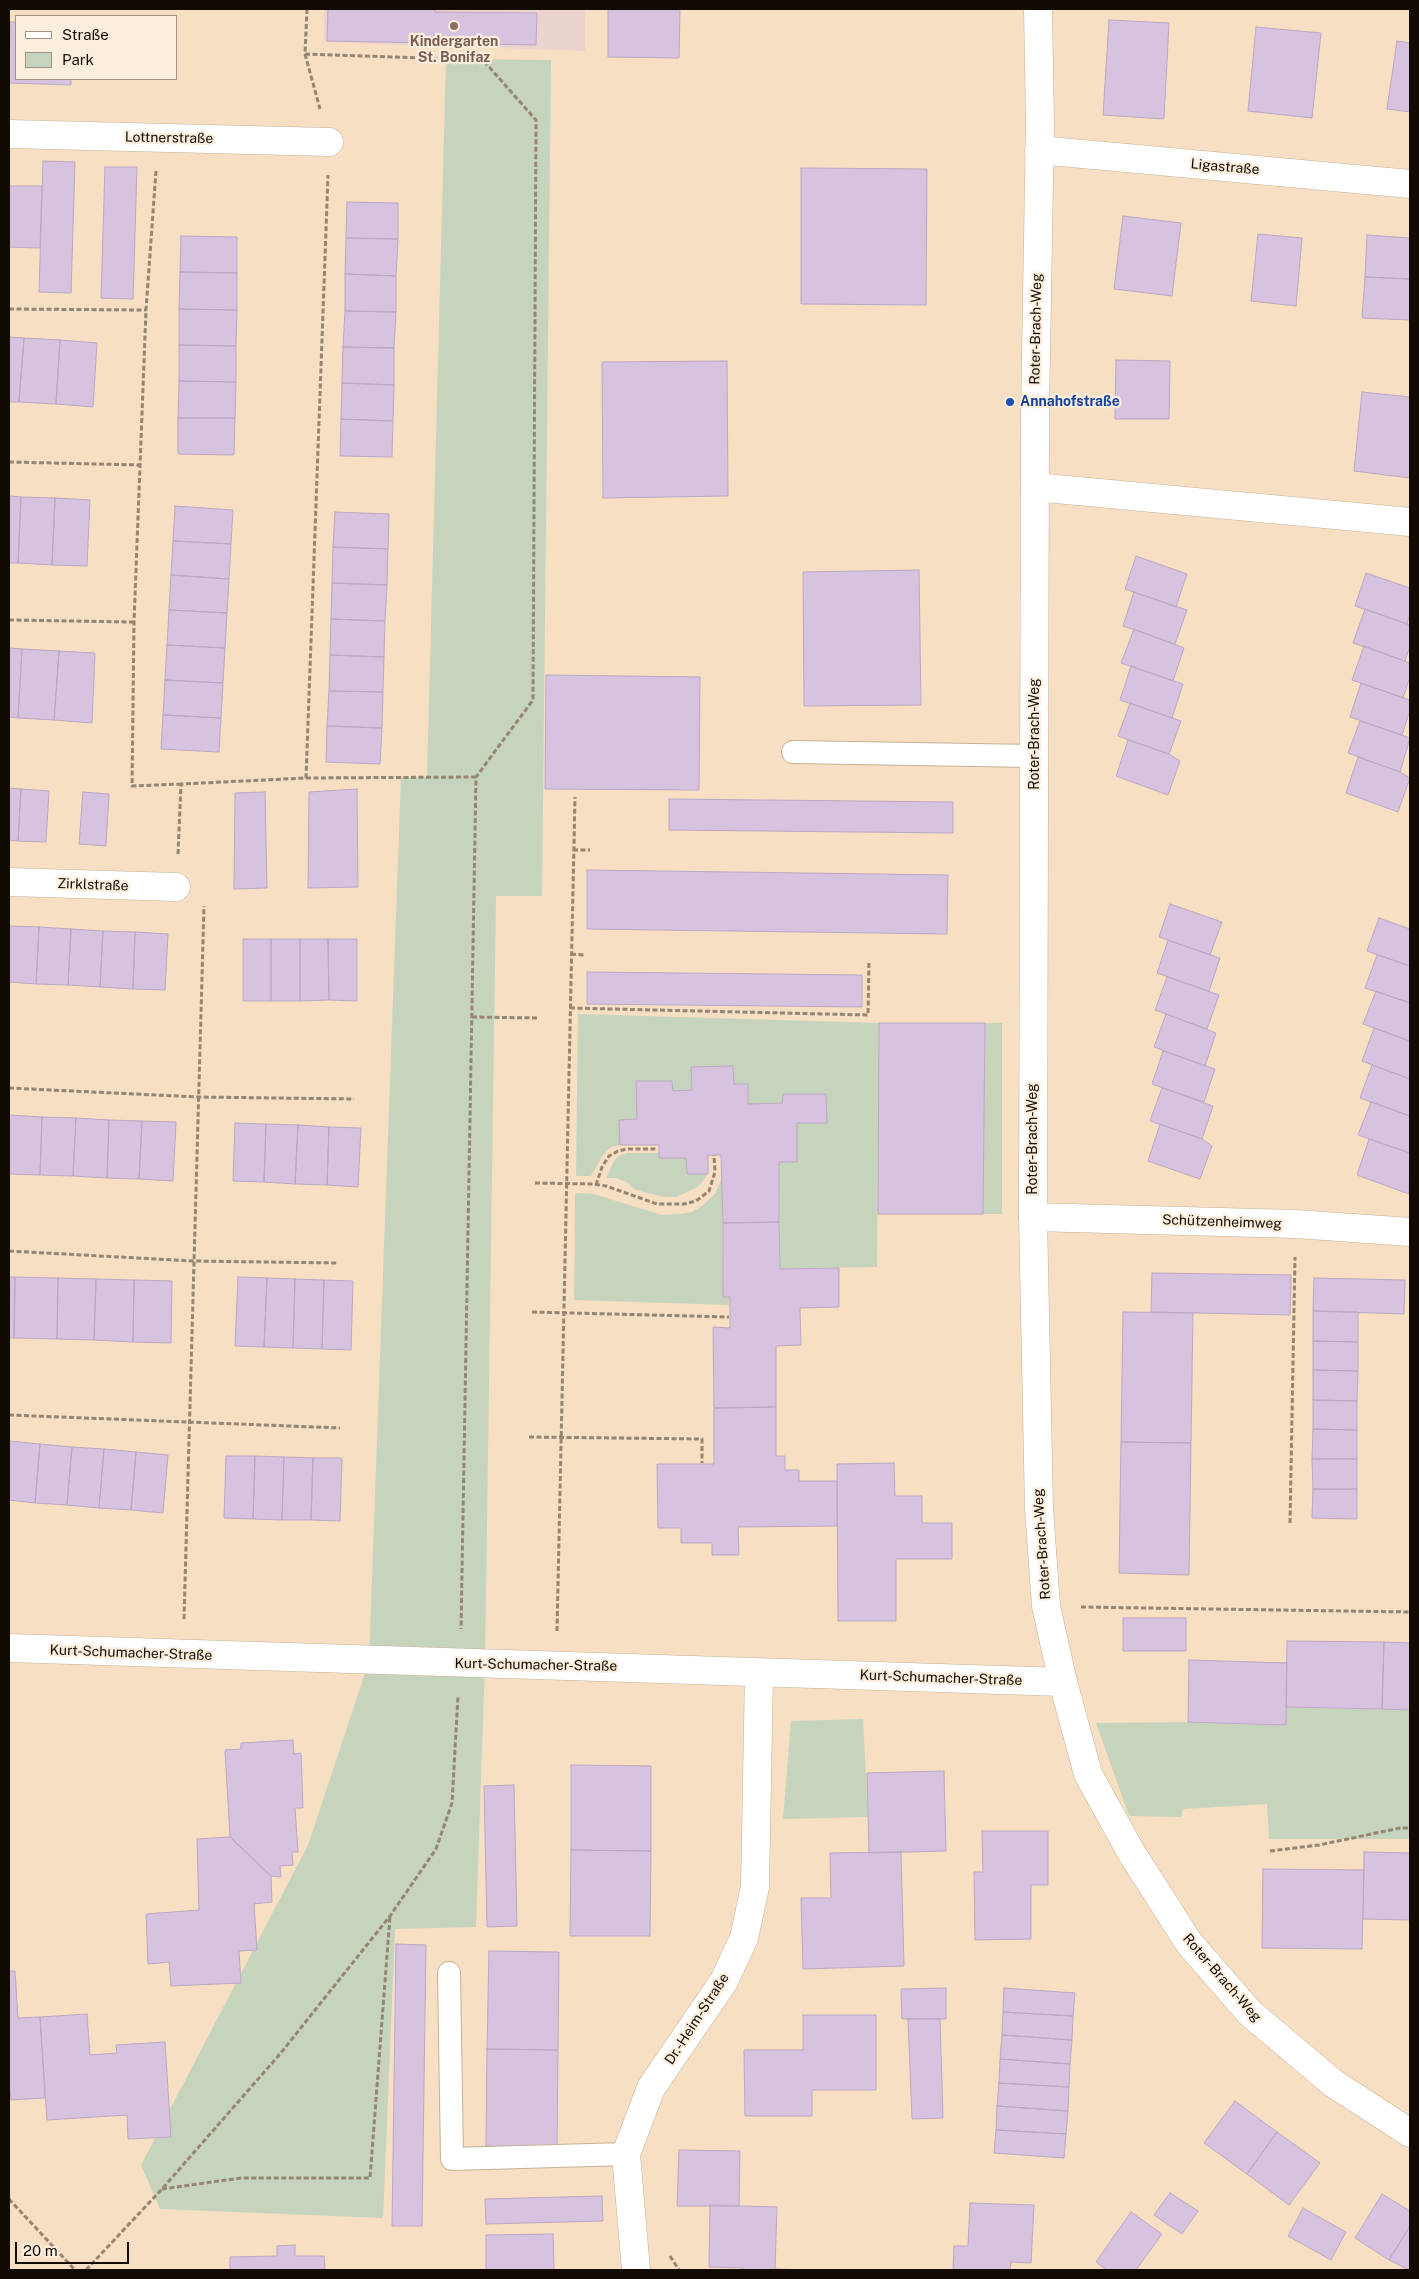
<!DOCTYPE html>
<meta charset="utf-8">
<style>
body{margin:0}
#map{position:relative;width:1419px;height:2279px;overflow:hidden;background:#f6dfc3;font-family:"Public Sans",sans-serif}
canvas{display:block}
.frame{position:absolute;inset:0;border:10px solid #120b03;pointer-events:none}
.legend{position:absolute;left:15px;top:15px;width:162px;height:65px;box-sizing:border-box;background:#fceedd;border:1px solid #9e9386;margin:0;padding:6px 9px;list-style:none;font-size:15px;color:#120b03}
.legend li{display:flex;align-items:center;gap:10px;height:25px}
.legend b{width:25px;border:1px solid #9e9386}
.scale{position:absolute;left:15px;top:2242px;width:114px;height:22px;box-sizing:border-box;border:2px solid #120b03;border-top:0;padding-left:6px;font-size:15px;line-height:18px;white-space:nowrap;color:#120b03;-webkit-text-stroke:4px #fceedd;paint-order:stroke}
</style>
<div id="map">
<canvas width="1419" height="2279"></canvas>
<div class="frame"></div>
<ul class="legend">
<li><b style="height:6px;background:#fff"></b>Straße</li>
<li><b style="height:14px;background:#c7d4bd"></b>Park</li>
</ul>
<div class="scale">20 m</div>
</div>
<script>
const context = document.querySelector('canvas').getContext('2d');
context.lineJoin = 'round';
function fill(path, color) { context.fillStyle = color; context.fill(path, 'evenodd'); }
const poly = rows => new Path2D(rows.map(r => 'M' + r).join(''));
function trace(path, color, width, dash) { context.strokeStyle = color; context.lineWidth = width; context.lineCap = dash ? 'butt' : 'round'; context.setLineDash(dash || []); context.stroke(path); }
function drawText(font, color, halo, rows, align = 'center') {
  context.font = font + ' "Public Sans",sans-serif'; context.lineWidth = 4.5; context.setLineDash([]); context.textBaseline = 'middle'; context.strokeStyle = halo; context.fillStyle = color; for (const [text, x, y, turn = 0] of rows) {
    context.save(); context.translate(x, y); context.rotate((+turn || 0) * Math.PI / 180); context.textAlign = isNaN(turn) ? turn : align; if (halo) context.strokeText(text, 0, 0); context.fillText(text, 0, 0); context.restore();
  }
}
fill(poly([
 [324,9,585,9,585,51,324,42]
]), '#edd3ce');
fill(poly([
 [446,59,551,60,542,896,496,896,485,1663,476,1927,395,1929,383,2218,160,2209,141,2165,308,1845,369,1661,401,777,427,777],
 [578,1014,879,1023,877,1267,780,1269,779,1162,797,1162,797,1123,826,1094,783,1094,782,1103,748,1104,748,1084,734,1084,733,1066,691,1067,692,1090,673,1091,672,1081,637,1081,637,1119,620,1120,620,1145,610,1148,603,1155,591,1176,576,1176],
 [985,1023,1002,1023,1002,1214,983,1214],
 [628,1153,659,1153,660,1158,686,1158,687,1174,708,1174,699,1186,677,1197,664,1197,647,1193,634,1189,627,1182,616,1178,606,1178,614,1161,619,1156],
 [722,1178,723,1296,730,1297,729,1305,574,1300,575,1193,594,1194,662,1215,680,1214,692,1212,703,1205,715,1194],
 [1286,1707,1410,1710,1410,1839,1269,1839,1267,1804,1183,1809,1181,1817,1129,1816,1096,1723,1188,1722,1286,1725],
 [863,1719,868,1817,783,1819,791,1721]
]), '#c7d4bd');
const building = poly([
 [328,9,435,9,435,12,537,13,536,45,327,41,328,9],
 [608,9,680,9,679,58,608,57,608,9],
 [1109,20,1169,23,1164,119,1103,115,1109,20],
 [10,22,16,22,16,79,71,79,71,85,9,83,10,22],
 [1256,27,1321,33,1312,118,1248,111,1256,27],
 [1397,41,1410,43,1410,112,1387,109,1397,41],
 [43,161,75,162,71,293,39,292,43,161],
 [105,167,137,167,133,299,101,298,105,167],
 [801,168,927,169,926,305,801,304,801,168],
 [9,186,42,186,40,248,9,247,9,186],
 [347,202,398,203,398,239,346,238,347,202],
 [1123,216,1181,223,1172,296,1114,289,1123,216],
 [1258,234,1302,238,1296,306,1251,301,1258,234],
 [1367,235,1410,238,1410,279,1365,277,1367,235],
 [181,236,237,237,237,273,180,272,181,236],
 [346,238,398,239,396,276,345,274,346,238],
 [180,272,237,273,237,310,179,309,180,272],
 [345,274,396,276,396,312,345,311,345,274],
 [1365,277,1410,279,1410,320,1362,318,1365,277],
 [179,309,237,310,236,346,179,345,179,309],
 [345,311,396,312,394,348,343,347,345,311],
 [9,337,24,338,19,402,9,402,9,337],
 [24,338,60,340,56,404,19,402,24,338],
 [60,340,97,343,93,407,56,404,60,340],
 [179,345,236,346,236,382,179,381,179,345],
 [343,347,394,348,394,385,342,383,343,347],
 [1116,360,1170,361,1169,419,1115,419,1116,360],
 [727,361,728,496,603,498,602,362,727,361],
 [179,381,236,382,235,418,178,418,179,381],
 [342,383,394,385,393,421,341,419,342,383],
 [1362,392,1410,397,1410,478,1354,471,1362,392],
 [178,418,235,418,234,455,178,454,178,418],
 [341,419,393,421,392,457,340,456,341,419],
 [9,496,21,497,18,563,9,563,9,496],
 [21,497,55,498,52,565,18,563,21,497],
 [55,498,90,500,87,566,52,565,55,498],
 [175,506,233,510,231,544,173,541,175,506],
 [335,512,389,514,388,549,333,547,335,512],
 [173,541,231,544,229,579,171,575,173,541],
 [333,547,388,549,387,585,332,583,333,547],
 [1136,556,1187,574,1176,607,1125,589,1136,556],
 [919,570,921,705,804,706,803,572,919,570],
 [1366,573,1410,588,1410,613,1407,624,1355,606,1366,573],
 [171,575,229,579,227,613,169,610,171,575],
 [332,583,387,585,385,621,331,619,332,583],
 [1134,592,1187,610,1175,644,1123,626,1134,592],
 [1365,609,1410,625,1410,646,1405,661,1353,643,1365,609],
 [169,610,227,613,225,648,167,645,169,610],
 [331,619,385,621,384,657,330,655,331,619],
 [1134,629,1184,648,1173,681,1121,663,1134,629],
 [167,645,225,648,223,683,165,680,167,645],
 [1364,646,1410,663,1410,677,1403,698,1352,680,1364,646],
 [9,648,22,649,18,718,9,717,9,648],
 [22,649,59,651,54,720,18,718,22,649],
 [59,651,95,653,92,723,54,720,59,651],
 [330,655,384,657,383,692,329,691,330,655],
 [1131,666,1183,684,1172,718,1120,700,1131,666],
 [546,675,700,677,699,790,545,789,546,675],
 [165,680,223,683,221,718,163,715,165,680],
 [1361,683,1410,700,1410,710,1402,735,1350,717,1361,683],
 [329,691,383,692,382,728,327,726,329,691],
 [1130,703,1181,721,1169,754,1118,736,1130,703],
 [163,715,221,718,219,752,161,749,163,715],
 [1360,721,1410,738,1400,772,1348,753,1360,721],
 [327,726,382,728,380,764,326,762,327,726],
 [1128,740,1169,754,1180,761,1168,795,1116,776,1128,740],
 [1358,757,1400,772,1410,778,1398,812,1346,793,1358,757],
 [9,788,21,789,18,841,9,840,9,788],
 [21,789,49,791,46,842,18,841,21,789],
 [357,789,358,887,308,888,309,792,357,789],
 [83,792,109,794,106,846,79,844,83,792],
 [265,792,267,888,234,889,235,793,265,792],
 [669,799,953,802,953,833,669,830,669,799],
 [587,870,948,875,947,934,587,929,587,870],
 [1170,904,1222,922,1210,955,1159,937,1170,904],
 [1379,918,1410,929,1410,966,1367,951,1379,918],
 [9,926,39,927,36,984,9,982,9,926],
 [39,927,71,929,68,985,36,984,39,927],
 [71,929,103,931,100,987,68,985,71,929],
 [103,931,135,932,133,989,100,987,103,931],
 [135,932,168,934,165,990,133,989,135,932],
 [243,939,271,939,271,1001,243,1001,243,939],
 [271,939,300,939,300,1001,271,1001,271,939],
 [300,939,328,939,329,1000,300,1001,300,939],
 [328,939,357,939,357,1001,329,1000,328,939],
 [1168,940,1220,958,1209,991,1157,973,1168,940],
 [1377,955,1410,966,1410,1003,1365,988,1377,955],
 [587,972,862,975,862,1007,587,1004,587,972],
 [1167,977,1219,995,1207,1029,1155,1010,1167,977],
 [1376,991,1410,1003,1410,1041,1363,1024,1376,991],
 [1166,1014,1216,1033,1205,1066,1154,1047,1166,1014],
 [879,1023,985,1023,983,1214,878,1214,879,1023],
 [1374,1028,1410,1041,1410,1079,1362,1061,1374,1028],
 [1163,1051,1215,1069,1204,1102,1152,1084,1163,1051],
 [1372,1065,1410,1079,1410,1116,1360,1098,1372,1065],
 [733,1066,734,1084,748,1084,748,1104,782,1103,783,1094,826,1094,827,1123,797,1123,797,1162,779,1162,779,1222,723,1223,721,1155,708,1155,708,1174,687,1174,686,1158,659,1158,659,1145,620,1145,619,1120,637,1119,636,1081,672,1081,673,1091,692,1090,691,1067,733,1066],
 [1162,1088,1213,1106,1202,1139,1150,1121,1162,1088],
 [1371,1102,1410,1116,1410,1153,1358,1135,1371,1102],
 [9,1115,42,1117,40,1175,9,1174,9,1115],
 [42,1117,76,1118,73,1176,40,1175,42,1117],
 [76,1118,109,1120,107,1178,73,1176,76,1118],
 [109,1120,142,1121,139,1179,107,1178,109,1120],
 [142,1121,176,1122,173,1181,139,1179,142,1121],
 [235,1123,266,1124,264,1182,233,1181,235,1123],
 [266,1124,298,1125,295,1184,264,1182,266,1124],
 [1160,1124,1202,1139,1212,1146,1200,1179,1148,1161,1160,1124],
 [298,1125,329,1127,327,1185,295,1184,298,1125],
 [329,1127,361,1128,358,1187,327,1185,329,1127],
 [1369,1139,1410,1153,1409,1194,1357,1175,1369,1139],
 [779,1222,780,1269,839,1268,839,1307,800,1308,801,1345,776,1346,776,1407,714,1408,713,1327,730,1328,730,1297,723,1297,723,1223,779,1222],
 [1152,1273,1291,1275,1290,1315,1151,1312,1152,1273],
 [9,1277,15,1277,14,1338,9,1338,9,1277],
 [15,1277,58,1278,57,1339,14,1338,15,1277],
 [238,1277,267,1278,264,1347,235,1346,238,1277],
 [58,1278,96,1279,94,1340,57,1339,58,1278],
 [267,1278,295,1279,293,1348,264,1347,267,1278],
 [1314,1278,1405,1280,1404,1314,1313,1311,1314,1278],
 [96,1279,134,1280,133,1342,94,1340,96,1279],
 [295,1279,324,1280,322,1349,293,1348,295,1279],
 [134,1280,172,1281,171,1343,133,1342,134,1280],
 [324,1280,353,1281,351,1350,322,1349,324,1280],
 [1313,1311,1358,1312,1358,1342,1313,1341,1313,1311],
 [1123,1312,1193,1313,1191,1443,1121,1442,1123,1312],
 [1313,1341,1358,1342,1358,1371,1313,1370,1313,1341],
 [1313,1370,1358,1371,1357,1401,1313,1400,1313,1370],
 [1313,1400,1357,1401,1357,1430,1313,1429,1313,1400],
 [776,1407,776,1456,785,1456,785,1470,799,1470,799,1481,837,1481,837,1526,738,1527,739,1555,712,1555,712,1543,681,1543,681,1528,658,1528,657,1464,714,1464,714,1408,776,1407],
 [1313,1429,1357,1430,1357,1459,1312,1459,1313,1429],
 [9,1441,40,1444,35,1503,9,1500,9,1441],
 [1121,1442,1191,1443,1189,1575,1119,1573,1121,1442],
 [40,1444,72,1447,67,1505,35,1503,40,1444],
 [72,1447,104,1449,99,1508,67,1505,72,1447],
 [104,1449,136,1452,131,1510,99,1508,104,1449],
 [136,1452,168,1455,163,1513,131,1510,136,1452],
 [226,1456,255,1456,253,1519,224,1518,226,1456],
 [255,1456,284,1457,282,1520,253,1519,255,1456],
 [284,1457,313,1458,311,1520,282,1520,284,1457],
 [313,1458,342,1458,340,1521,311,1520,313,1458],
 [1312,1459,1357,1459,1357,1489,1313,1489,1312,1459],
 [894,1463,895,1496,922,1496,922,1523,952,1523,952,1559,896,1559,896,1621,838,1621,837,1464,894,1463],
 [1313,1489,1357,1489,1357,1519,1312,1518,1313,1489],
 [1123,1618,1186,1618,1186,1651,1123,1651,1123,1618],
 [1287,1641,1384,1642,1382,1709,1286,1707,1287,1641],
 [1384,1642,1410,1643,1410,1710,1382,1709,1384,1642],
 [1189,1660,1287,1663,1286,1725,1188,1722,1189,1660],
 [293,1740,294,1754,301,1753,303,1808,295,1808,298,1852,292,1852,293,1865,280,1866,281,1877,271,1876,230,1837,225,1750,241,1749,241,1743,293,1740],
 [571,1765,651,1766,651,1851,571,1850,571,1765],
 [944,1771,946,1851,869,1853,867,1773,944,1771],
 [514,1785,517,1926,487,1927,484,1786,514,1785],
 [982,1831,1048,1831,1048,1885,1031,1885,1031,1939,975,1940,974,1872,983,1872,982,1831],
 [230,1837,271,1876,272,1902,254,1904,257,1950,239,1951,241,1983,171,1986,169,1962,148,1964,146,1914,199,1910,197,1839,230,1837],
 [571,1850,651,1851,650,1936,570,1936,571,1850],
 [901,1852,904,1966,803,1969,801,1898,831,1898,830,1853,901,1852],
 [1364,1852,1410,1853,1410,1920,1363,1919,1364,1852],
 [1263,1869,1364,1870,1362,1949,1262,1948,1263,1869],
 [396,1944,426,1945,422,2226,392,2226,396,1944],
 [489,1951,559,1952,558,2050,487,2049,489,1951],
 [9,1971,15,1971,18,2018,40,2017,45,2098,11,2100,9,2083,9,1971],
 [946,1988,946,2019,902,2019,901,1989,946,1988],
 [1004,1988,1075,1993,1073,2016,1003,2012,1004,1988],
 [1003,2012,1073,2016,1072,2040,1002,2035,1003,2012],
 [87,2014,90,2055,117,2053,116,2045,165,2042,171,2137,128,2139,127,2115,47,2120,40,2017,87,2014],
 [803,2015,876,2015,876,2090,812,2090,812,2116,745,2116,744,2050,803,2050,803,2015],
 [908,2019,940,2019,943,2118,912,2119,908,2019],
 [1002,2035,1072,2040,1070,2064,1000,2059,1002,2035],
 [487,2049,558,2050,557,2148,486,2146,487,2049],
 [1000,2059,1070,2064,1069,2087,999,2083,1000,2059],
 [999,2083,1069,2087,1068,2111,997,2106,999,2083],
 [1235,2101,1277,2132,1247,2174,1204,2143,1235,2101],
 [997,2106,1068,2111,1066,2134,996,2130,997,2106],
 [996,2130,1066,2134,1064,2158,994,2153,996,2130],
 [1277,2132,1320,2163,1289,2205,1247,2174,1277,2132],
 [679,2150,740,2151,739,2206,677,2206,679,2150],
 [1170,2193,1198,2211,1182,2234,1154,2215,1170,2193],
 [1382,2194,1410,2211,1410,2226,1389,2260,1355,2238,1382,2194],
 [602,2196,603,2221,486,2224,485,2199,602,2196],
 [970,2203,1034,2205,1031,2263,1011,2262,1010,2270,953,2270,954,2246,968,2246,970,2203],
 [710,2205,777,2207,775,2269,809,2270,743,2270,743,2268,709,2267,710,2205],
 [1303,2208,1346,2232,1331,2260,1288,2236,1303,2208],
 [1131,2212,1162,2234,1136,2270,1107,2270,1096,2262,1131,2212],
 [1410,2226,1410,2270,1409,2270,1389,2260,1410,2226],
 [553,2234,554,2270,486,2270,486,2235,553,2234],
 [295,2245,295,2256,324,2256,325,2270,230,2270,230,2257,277,2256,277,2246,295,2245]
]);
fill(building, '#d7c3e0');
trace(building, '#bba7c3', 1);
const lane = poly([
 [793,752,1034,756],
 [449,1973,452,2159,626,2154]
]);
const street = poly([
 [9,134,329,142],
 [1039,150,1410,184],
 [1035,487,1410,522],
 [9,882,176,887],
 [1033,1217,1296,1224,1410,1232],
 [9,1648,1063,1682],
 [636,2270,626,2154,651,2088,724,1981,744,1938,755,1887,759,1673]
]);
const secondary = poly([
 [1038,9,1040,123,1035,411,1033,1217,1039,1509,1046,1606,1063,1682,1088,1774,1131,1852,1189,1943,1250,2013,1333,2083,1410,2133]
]);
trace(lane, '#c6b196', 24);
trace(street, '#c6b196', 29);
trace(secondary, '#c6b196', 29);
trace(poly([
 [307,9,305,54,320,109],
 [305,54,483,60,536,120,533,700,476,777,461,1629],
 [156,171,146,310,134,622,132,786,181,784],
 [9,309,146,310],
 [9,462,140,465],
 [9,620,134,622],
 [306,778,476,777],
 [573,850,590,850],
 [178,854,181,784,306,778,328,175],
 [571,954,584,955],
 [570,1008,868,1015,869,961],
 [472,1017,539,1018],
 [9,1088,198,1097,354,1099],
 [535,1183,593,1184,606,1186,657,1204,684,1204,696,1201,709,1191,715,1172,714,1155],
 [596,1185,602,1167,609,1156,618,1151,627,1149,654,1149,654,1145],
 [9,1251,193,1261,338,1263],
 [532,1312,729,1317],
 [9,1415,340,1428],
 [529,1437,702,1439,702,1463],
 [1290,1523,1295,1257],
 [1081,1607,1410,1612],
 [184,1619,204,906],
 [557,1631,575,797],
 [1270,1851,1319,1845,1400,1828,1410,1828],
 [162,2189,241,2178,370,2178,390,1916],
 [9,2199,75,2270],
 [670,2256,679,2270],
 [86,2270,162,2189,280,2054,390,1916,436,1849,452,1803,458,1696]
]), '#958571', 3, [5, 2.5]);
trace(lane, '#fff', 22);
trace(street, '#fff', 28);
trace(secondary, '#fff', 28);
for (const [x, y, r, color] of [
 [454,26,5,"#8d6e63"],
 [1010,402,5,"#1a4fb4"]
]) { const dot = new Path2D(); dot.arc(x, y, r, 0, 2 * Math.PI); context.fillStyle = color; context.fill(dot); trace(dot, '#fceedd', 2); }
drawText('bold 14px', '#785e54', '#fceedd', [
 ["Kindergarten",454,42],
 ["St. Bonifaz",454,58]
]);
drawText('14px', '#120b03', '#fceedd', [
 ["Lottnerstraße",169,138,1],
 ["Ligastraße",1225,167,5],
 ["Roter-Brach-Weg",1036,329,-89],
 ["Roter-Brach-Weg",1035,734,-90],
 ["Zirklstraße",93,885,2],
 ["Roter-Brach-Weg",1033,1139,-90],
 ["Schützenheimweg",1222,1222,2],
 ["Roter-Brach-Weg",1042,1544,-94],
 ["Kurt-Schumacher-Straße",131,1653,2],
 ["Kurt-Schumacher-Straße",536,1665,1],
 ["Kurt-Schumacher-Straße",941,1678,2],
 ["Roter-Brach-Weg",1222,1978,49],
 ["Dr.-Heim-Straße",697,2019,-57]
]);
drawText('bold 14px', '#164399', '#fceedd', [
 ["Annahofstraße",1020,402]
], 'left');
</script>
